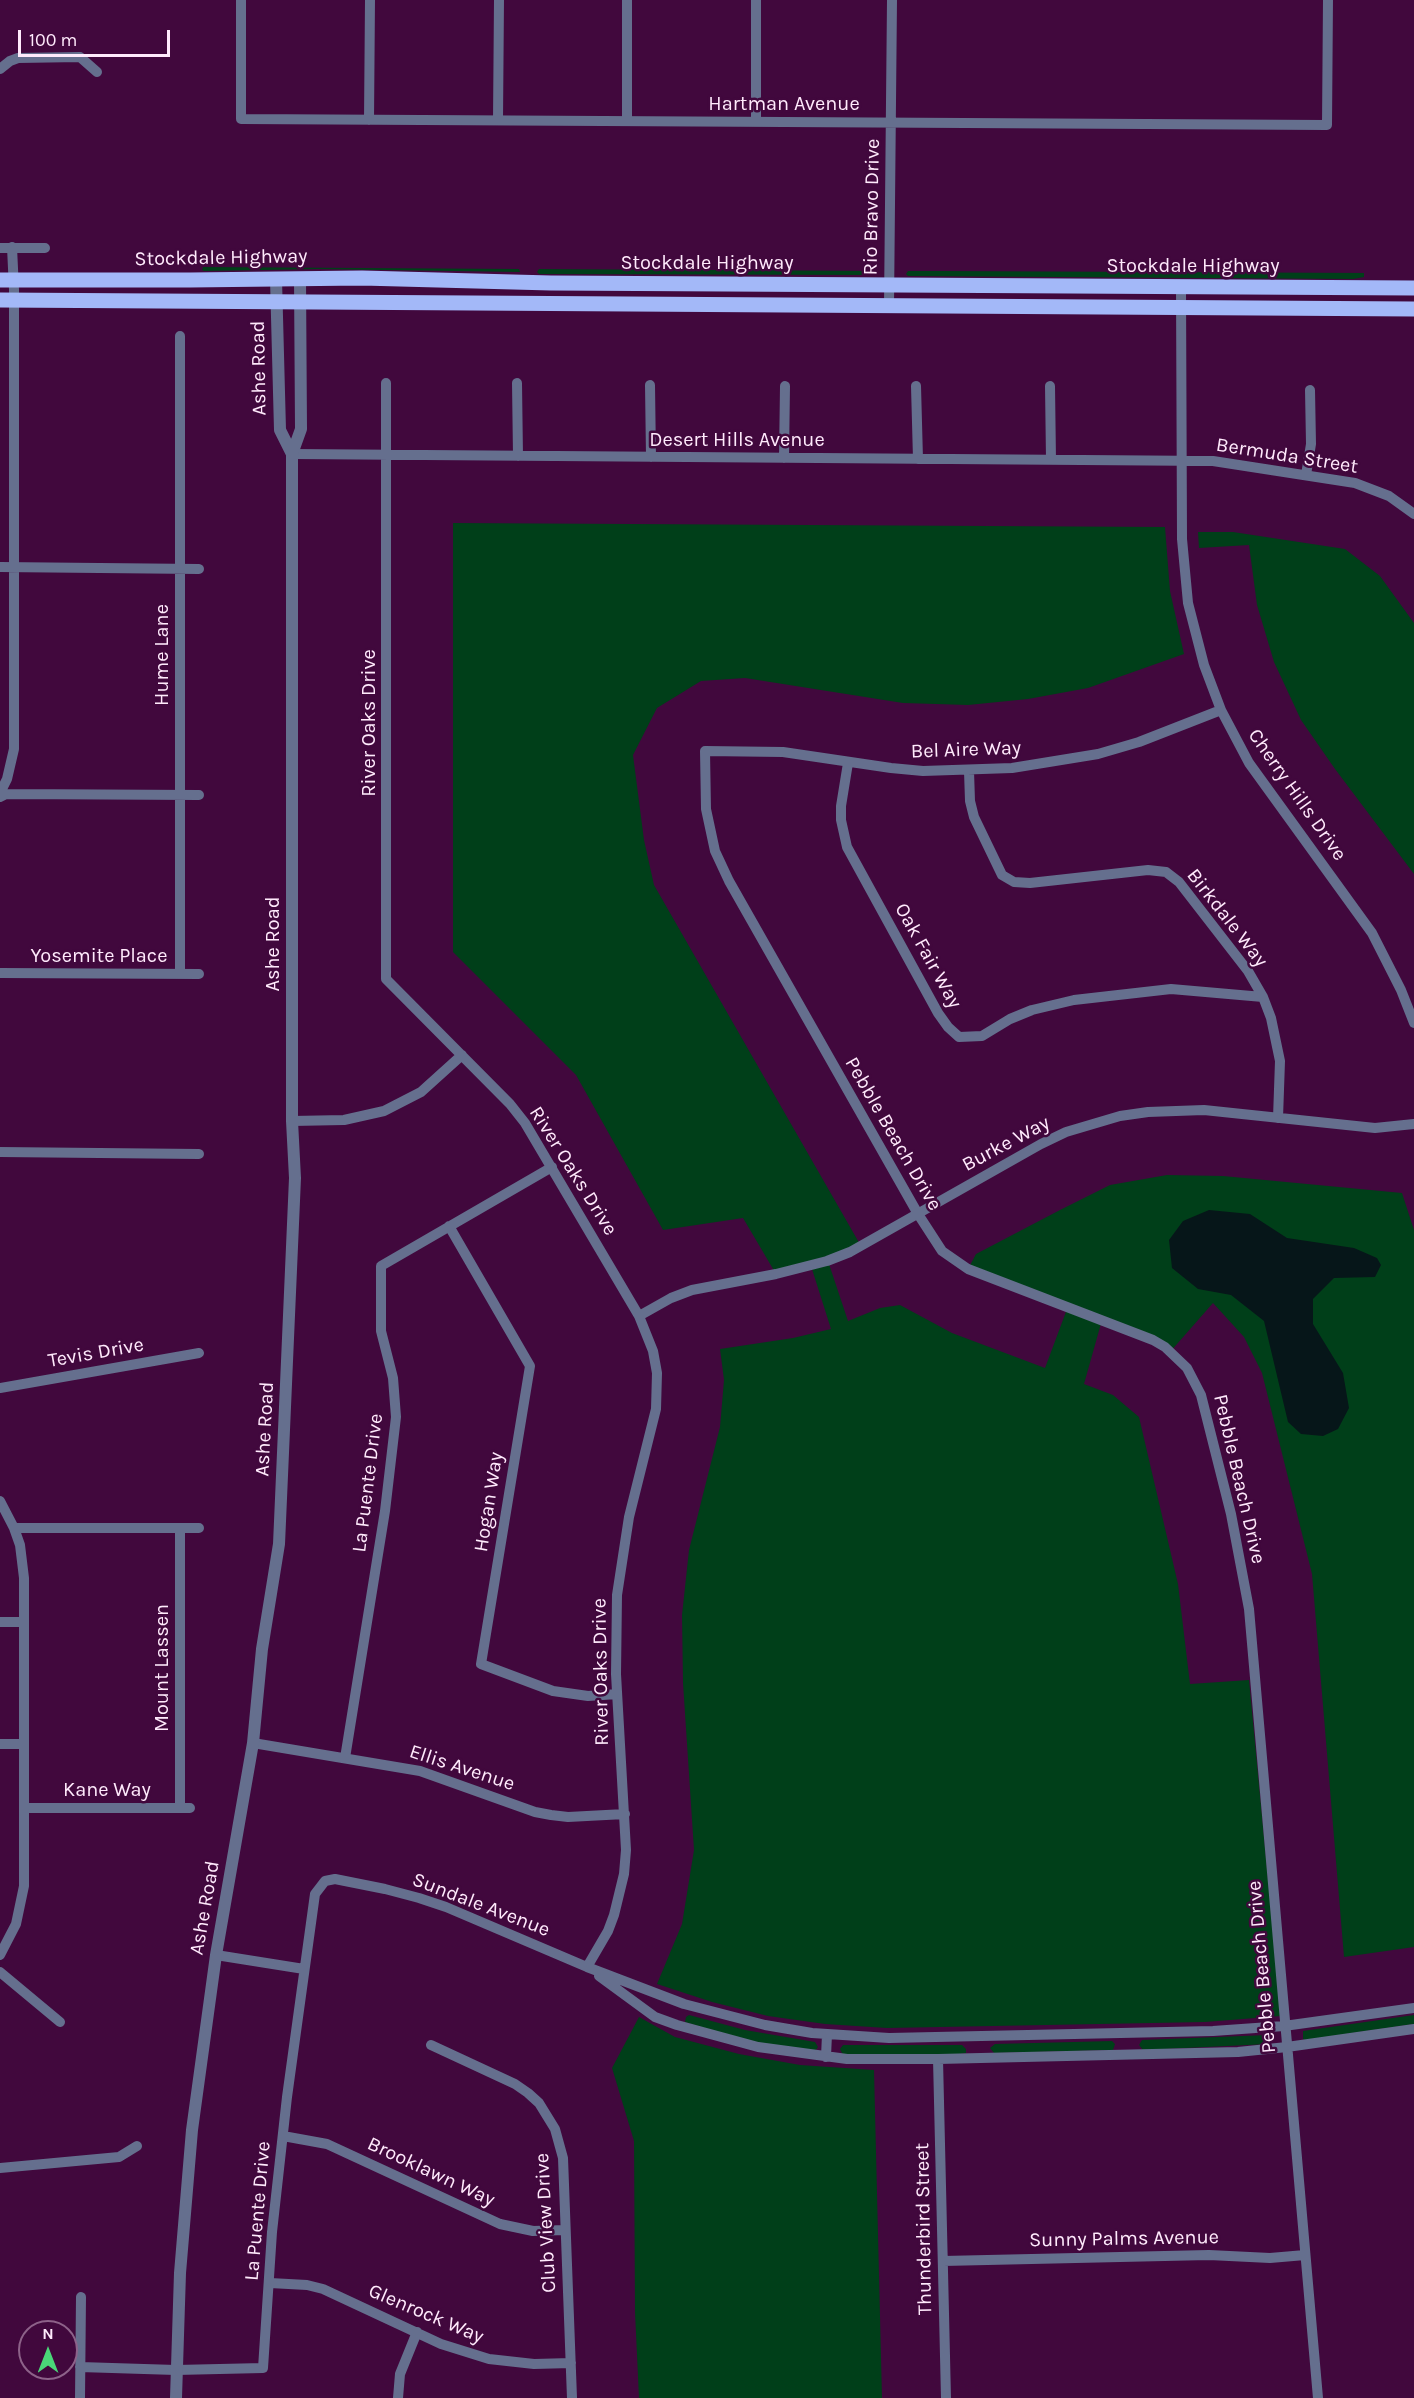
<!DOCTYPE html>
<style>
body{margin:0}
#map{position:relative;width:1414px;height:2398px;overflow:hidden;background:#41083d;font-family:Karla,sans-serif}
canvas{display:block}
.north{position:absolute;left:18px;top:2320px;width:60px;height:60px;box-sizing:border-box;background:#41083d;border:2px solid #8d6289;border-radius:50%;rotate:0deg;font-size:16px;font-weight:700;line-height:24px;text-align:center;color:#ffeafc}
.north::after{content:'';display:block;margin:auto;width:21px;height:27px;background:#4ad778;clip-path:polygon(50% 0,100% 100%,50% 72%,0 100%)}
.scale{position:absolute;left:18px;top:30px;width:152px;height:27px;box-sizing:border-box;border:3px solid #ffeafc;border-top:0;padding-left:8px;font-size:18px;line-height:21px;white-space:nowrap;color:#ffeafc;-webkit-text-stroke:4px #41083d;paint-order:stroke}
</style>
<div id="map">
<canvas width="1414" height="2398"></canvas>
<div class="north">N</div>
<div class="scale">100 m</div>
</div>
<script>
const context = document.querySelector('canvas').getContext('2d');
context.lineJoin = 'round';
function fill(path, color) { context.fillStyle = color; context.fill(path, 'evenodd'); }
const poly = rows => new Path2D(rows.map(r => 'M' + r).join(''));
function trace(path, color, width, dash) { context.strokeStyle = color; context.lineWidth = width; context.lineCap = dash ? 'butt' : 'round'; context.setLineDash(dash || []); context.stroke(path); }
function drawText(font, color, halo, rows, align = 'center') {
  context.font = font + ' Karla,sans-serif'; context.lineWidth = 5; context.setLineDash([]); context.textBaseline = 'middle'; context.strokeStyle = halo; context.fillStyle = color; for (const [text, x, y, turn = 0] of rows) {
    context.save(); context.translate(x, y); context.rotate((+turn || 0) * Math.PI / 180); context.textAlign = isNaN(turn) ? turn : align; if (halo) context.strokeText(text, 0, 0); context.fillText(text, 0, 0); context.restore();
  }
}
fill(poly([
 [203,267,519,269,520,272,318,269,204,271,202,270],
 [539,269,874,271,876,273,875,275,539,274,537,272],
 [908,271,941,271,1364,273,1364,277,1353,279,908,276,906,274],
 [453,523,1165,527,1170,591,1184,654,1088,688,1028,699,968,705,903,703,745,678,701,681,657,708,633,755,644,840,654,885,861,1246,828,1261,848,1321,880,1308,900,1305,952,1333,1045,1368,1067,1309,968,1269,976,1254,1060,1210,1110,1185,1167,1175,1223,1176,1402,1193,1414,1230,1414,1947,1344,1957,1312,1574,1262,1373,1244,1337,1213,1303,1170,1352,1102,1320,1084,1384,1113,1395,1139,1417,1178,1584,1190,1684,1249,1680,1281,2016,1205,2022,887,2028,825,2024,768,2016,712,2002,657,1984,682,1924,694,1850,683,1683,682,1615,689,1550,720,1427,724,1380,720,1349,793,1338,831,1329,811,1266,776,1274,743,1218,663,1230,576,1075,453,952],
 [1198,532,1233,532,1345,549,1380,576,1414,623,1414,874,1335,769,1301,720,1274,662,1257,605,1249,545,1199,548],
 [689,2015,745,2030,815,2042,818,2047,815,2051,810,2052,740,2039,685,2022,686,2017],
 [1414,2015,1414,2024,1305,2040,1303,2039,1303,2031],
 [639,2017,675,2037,739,2054,800,2065,874,2070,882,2398,639,2398,635,2312,634,2141,612,2068],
 [1268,2035,1272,2039,1269,2044,1143,2050,1139,2045,1142,2040],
 [1112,2041,1115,2044,1113,2050,994,2053,990,2048,995,2044],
 [843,2045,962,2045,966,2049,966,2053,960,2054,843,2055,840,2049]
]), '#003f19');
fill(poly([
 [1209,1210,1250,1214,1287,1238,1354,1248,1377,1258,1381,1265,1375,1277,1334,1278,1313,1299,1313,1324,1343,1373,1349,1408,1338,1429,1323,1436,1301,1434,1288,1422,1264,1321,1231,1295,1198,1289,1172,1268,1169,1240,1183,1221]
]), '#061619');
trace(poly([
 [241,0,241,119,1327,125,1328,0],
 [0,69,10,61,18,58,80,57,97,72],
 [369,120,370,0],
 [498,120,499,0],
 [627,121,627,0],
 [756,122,756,0],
 [0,248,45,248],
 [1181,287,1182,539,1188,603,1204,665,1221,710,1249,763,1372,933,1401,990,1414,1023],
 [889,306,892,0],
 [386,383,386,979,510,1104,525,1123,639,1316,653,1351,657,1373,656,1409,629,1517,617,1595,616,1674,626,1850,624,1874,614,1915,608,1931,587,1967],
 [517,383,518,456],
 [650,385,651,457],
 [916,386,918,459],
 [1050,386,1051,460],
 [292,454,1213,461,1355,483,1389,496,1414,514],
 [784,458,785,386],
 [1306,475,1311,444,1310,390],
 [0,567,199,569],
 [1221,710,1139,742,1098,754,1012,768,923,771,891,768,783,752,705,751,706,809,715,851,729,881,918,1214,942,1251,968,1269,1153,1340,1165,1347,1187,1368,1201,1395,1231,1514,1249,1609,1318,2398],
 [848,763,841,806,841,820,847,847,938,1013,948,1027,959,1037,982,1036,1010,1019,1032,1010,1074,1000,1171,989,1263,997],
 [969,771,970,801,974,817,1002,875,1014,882,1030,883,1148,870,1166,872,1179,882,1248,971,1263,997,1271,1018,1280,1061,1278,1118],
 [0,793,7,779,14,749,14,290,12,247],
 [0,797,6,794,199,795],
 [0,973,199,974],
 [180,974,180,336],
 [292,1121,344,1120,384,1111,421,1092,462,1055],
 [0,1152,199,1154],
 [449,1226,530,1366,481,1664,553,1691,588,1696,617,1694],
 [639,1316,671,1298,692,1290,776,1274,827,1261,850,1252,1041,1144,1066,1132,1120,1116,1148,1112,1204,1110,1375,1128,1414,1124],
 [0,1388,199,1353],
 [0,1501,14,1528,20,1545,24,1578,24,1886,16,1924,0,1955],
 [14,1528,199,1528],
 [180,1528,180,1808],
 [0,1622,24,1622],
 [253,1743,420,1771,535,1812,551,1815,568,1817,625,1814],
 [0,1744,24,1744],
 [345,1758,385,1511,396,1417,393,1378,381,1331,381,1266,552,1167],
 [24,1808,190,1808],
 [216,1955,304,1969],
 [0,1972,60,2022],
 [599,1976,655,2017,677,2025,758,2047,847,2059,938,2059,1238,2052,1287,2047,1414,2029],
 [431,2045,515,2084,528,2093,539,2103,555,2129,563,2158,572,2398],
 [826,2057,827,2034],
 [938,2059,946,2398],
 [283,2136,327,2144,500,2224,533,2231,565,2230],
 [0,2168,119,2157,137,2146],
 [943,2261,1209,2255,1270,2258,1305,2255],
 [270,2283,307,2285,323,2289,441,2344,489,2359,534,2364,571,2363],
 [80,2367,176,2370,263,2368,272,2232,287,2097,315,1894,325,1881,335,1879,385,1889,419,1898,446,1907,587,1967,684,2004,765,2025,812,2033,889,2038,1213,2031,1284,2026,1414,2008],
 [80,2398,81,2297],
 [398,2398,400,2374,417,2332]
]), '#656f8e', 10);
trace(poly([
 [276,279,280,430,292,454],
 [176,2398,180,2273,192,2130,216,1955,253,1743,262,1649,279,1544,295,1178,292,1121,292,454,301,429,300,278]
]), '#656f8e', 12);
trace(poly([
 [0,280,190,280,362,278,551,283,1414,288],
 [0,300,1414,309]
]), '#a3b8f8', 15);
drawText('20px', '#ffeafc', '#41083d', [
 ["Hartman Avenue",784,104],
 ["Rio Bravo Drive",872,207,-89],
 ["Stockdale Highway",221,258,-1],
 ["Stockdale Highway",707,263],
 ["Stockdale Highway",1193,266],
 ["Ashe Road",259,368,-91],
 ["Desert Hills Avenue",737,440],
 ["Bermuda Street",1287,456,9],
 ["Hume Lane",162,655,-90],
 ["River Oaks Drive",369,723,-90],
 ["Bel Aire Way",966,750,-2],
 ["Cherry Hills Drive",1297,795,55],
 ["Birkdale Way",1227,918,52],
 ["Ashe Road",273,944,-90],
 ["Yosemite Place",99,956],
 ["Oak Fair Way",928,956,61],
 ["Pebble Beach Drive",893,1134,60],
 ["Burke Way",1006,1144,-28],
 ["River Oaks Drive",573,1171,58],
 ["Tevis Drive",96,1353,-10],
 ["Ashe Road",265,1429,-87],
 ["Pebble Beach Drive",1239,1479,77],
 ["La Puente Drive",368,1483,-83],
 ["Hogan Way",489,1502,-81],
 ["Mount Lassen",162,1668,-90],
 ["River Oaks Drive",601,1672,-91],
 ["Ellis Avenue",462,1768,18],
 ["Kane Way",107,1790],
 ["Sundale Avenue",481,1905,21],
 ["Ashe Road",205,1908,-80],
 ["Pebble Beach Drive",1262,1967,-95],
 ["Brooklawn Way",431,2172,25],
 ["La Puente Drive",258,2211,-85],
 ["Club View Drive",546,2223,-93],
 ["Thunderbird Street",924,2229,-91],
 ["Sunny Palms Avenue",1124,2239,-1],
 ["Glenrock Way",426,2314,23]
]);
</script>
